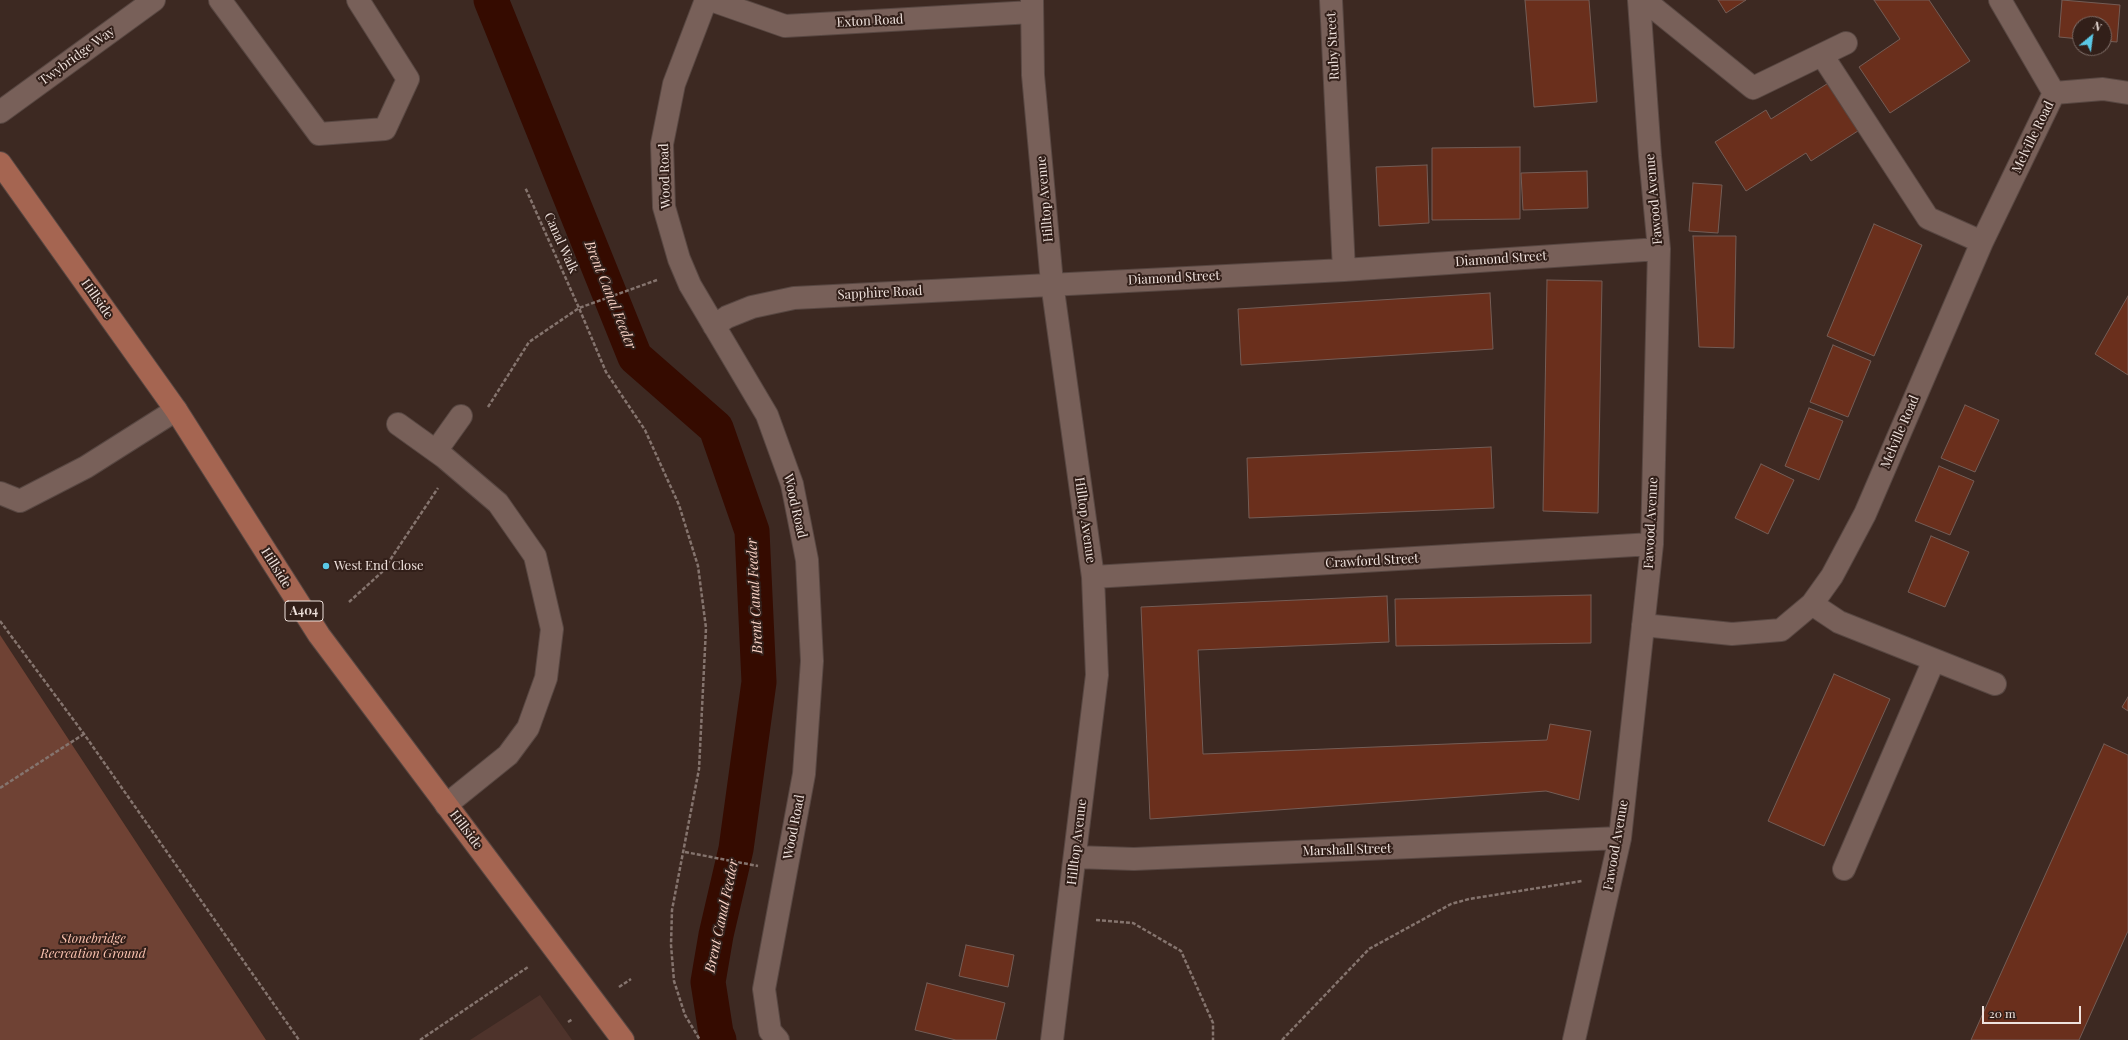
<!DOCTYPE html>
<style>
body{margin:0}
#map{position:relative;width:2128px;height:1040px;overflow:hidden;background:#3d2922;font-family:"Playfair Display",serif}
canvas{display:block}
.north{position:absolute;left:2072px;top:16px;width:40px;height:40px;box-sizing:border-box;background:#321f19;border:1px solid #7e6d67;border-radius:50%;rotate:29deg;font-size:11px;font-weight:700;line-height:16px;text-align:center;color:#efe2dd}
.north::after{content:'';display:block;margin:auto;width:14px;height:18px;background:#5ac8e6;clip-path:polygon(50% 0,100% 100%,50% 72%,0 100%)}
.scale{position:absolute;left:1982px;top:1006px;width:99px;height:18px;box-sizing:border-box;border:2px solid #efe2dd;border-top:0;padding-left:5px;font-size:12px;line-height:14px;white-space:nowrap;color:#efe2dd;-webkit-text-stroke:3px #321f19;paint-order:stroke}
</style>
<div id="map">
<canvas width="2128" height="1040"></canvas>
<div class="north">N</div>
<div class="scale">20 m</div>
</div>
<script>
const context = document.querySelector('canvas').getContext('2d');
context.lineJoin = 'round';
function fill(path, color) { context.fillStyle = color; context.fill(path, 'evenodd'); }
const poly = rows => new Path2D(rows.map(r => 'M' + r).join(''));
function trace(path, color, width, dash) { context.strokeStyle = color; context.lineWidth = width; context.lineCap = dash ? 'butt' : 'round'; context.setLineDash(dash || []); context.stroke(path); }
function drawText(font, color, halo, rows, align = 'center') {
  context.font = font + ' "Playfair Display",serif'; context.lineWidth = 4; context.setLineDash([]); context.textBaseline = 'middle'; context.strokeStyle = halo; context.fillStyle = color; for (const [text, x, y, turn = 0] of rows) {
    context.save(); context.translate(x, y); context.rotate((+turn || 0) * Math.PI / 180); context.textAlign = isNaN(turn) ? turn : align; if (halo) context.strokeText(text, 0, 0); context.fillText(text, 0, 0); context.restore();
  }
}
fill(poly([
 [540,995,572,1040,470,1040]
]), '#4e332b');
fill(poly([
 [0,635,266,1040,0,1040]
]), '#6f4234');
trace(poly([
 [491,0,635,357,716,428,752,531,759,682,736,849,716,935,708,982,716,1033,719,1040]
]), '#350b00', 35);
const building = poly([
 [1525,0,1589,0,1597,102,1534,107,1525,0],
 [1718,0,1746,0,1726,13,1718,0],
 [1874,0,1929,0,1970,61,1890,113,1859,67,1900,39,1874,0],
 [2062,0,2120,5,2117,42,2104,41,2104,24,2080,24,2080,39,2059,37,2062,0],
 [1830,82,1861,129,1811,161,1806,153,1746,191,1715,142,1766,110,1771,119,1830,82],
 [1520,147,1520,219,1432,220,1432,148,1520,147],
 [1427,165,1429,223,1379,226,1376,167,1427,165],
 [1587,171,1588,208,1523,210,1521,173,1587,171],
 [1693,183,1722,185,1718,233,1689,231,1693,183],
 [1874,224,1922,245,1874,356,1827,336,1874,224],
 [1693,236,1736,236,1734,348,1699,347,1693,236],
 [1547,280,1602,281,1598,513,1543,511,1547,280],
 [1490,293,1493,349,1241,365,1238,309,1490,293],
 [2128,296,2128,375,2095,354,2128,296],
 [1833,345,1871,361,1848,417,1810,402,1833,345],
 [1965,405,1999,420,1975,472,1941,458,1965,405],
 [1809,408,1843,421,1819,480,1785,466,1809,408],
 [1491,447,1494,508,1249,518,1247,458,1491,447],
 [1761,464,1794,480,1768,534,1735,518,1761,464],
 [1939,466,1974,481,1950,535,1915,521,1939,466],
 [1931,536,1969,552,1945,607,1908,592,1931,536],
 [1591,595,1591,643,1396,646,1395,599,1591,595],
 [1387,596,1389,642,1198,650,1203,754,1547,740,1550,724,1591,731,1579,800,1546,791,1150,819,1141,607,1387,596],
 [1834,674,1890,699,1824,846,1768,821,1834,674],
 [2128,697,2128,711,2122,707,2128,697],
 [2104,744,2128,755,2128,931,2079,1040,1971,1040,2104,744],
 [966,945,1014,955,1008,987,959,976,966,945],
 [927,983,1005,1003,996,1040,956,1040,915,1030,927,983]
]);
fill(building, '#6a2f1c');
trace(building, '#745d56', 1);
const minor = poly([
 [220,0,319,134,385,129,408,79,358,0],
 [706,0,674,84,662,144,664,207,679,259,690,285,767,415,792,484,807,560,812,661,804,774,764,989,770,1031,778,1040],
 [711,0,785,26,1032,12],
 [1032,0,1033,75,1052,283,1093,577,1097,675,1052,1040],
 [1331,0,1344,270],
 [1644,0,1753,88,1846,43],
 [2000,0,2054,93],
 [1822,55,1928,218,1982,242],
 [2054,93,2103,89,2128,93],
 [0,112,154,0],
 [714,326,727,317,752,307,794,298,1344,270,1659,249],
 [398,424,444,457,498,503,535,556,552,629,546,678,528,728,508,755,446,805],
 [436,451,461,416],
 [0,493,20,501,86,467,176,410],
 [1093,577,1652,544],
 [1812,604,1839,622,1995,684],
 [1643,625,1732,634,1781,630,1812,604,1832,576,1865,514,1982,242,2054,93],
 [1075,857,1134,859,1620,838],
 [1844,869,1934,660],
 [1574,1040,1620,838,1652,544,1659,249,1650,156,1639,0]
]);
const major = poly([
 [0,163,176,410,319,635,623,1040]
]);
trace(minor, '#584742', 24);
trace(major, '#584742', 24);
trace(poly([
 [657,280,579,308,606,372,645,430,679,505,698,566,706,628,699,769,672,910,671,945,674,981,685,1015,700,1040],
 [488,407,529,342,579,308,525,187],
 [349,602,382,572,438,488],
 [0,621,84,734,299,1040],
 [0,788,84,734],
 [685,852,758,866],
 [1096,920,1133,923,1181,951,1213,1023,1213,1040],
 [619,987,631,979],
 [568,1022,573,1019],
 [420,1040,528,967],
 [1282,1040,1369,949,1451,904,1469,899,1582,881]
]), '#85746e', 2.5, [4, 2]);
trace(minor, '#786059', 22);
trace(major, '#a56551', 22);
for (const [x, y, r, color] of [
 [326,566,4,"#5ac8e6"]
]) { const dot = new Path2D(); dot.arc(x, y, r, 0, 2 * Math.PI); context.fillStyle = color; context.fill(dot); trace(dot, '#321f19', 1.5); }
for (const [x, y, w] of [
 [304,611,38]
]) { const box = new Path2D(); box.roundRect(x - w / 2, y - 10, w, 20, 3); context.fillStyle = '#321f19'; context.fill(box); trace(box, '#efe2dd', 1); }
drawText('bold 12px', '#efe2dd', null, [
 ["A404",304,611]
]);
drawText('13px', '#efe2dd', '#321f19', [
 ["Exton Road",870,21,-3],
 ["Ruby Street",1333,46,-93],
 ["Twybridge Way",77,56,-36],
 ["Melville Road",2033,137,-64],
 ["Wood Road",665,176,-92],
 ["Hilltop Avenue",1045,199,-95],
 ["Fawood Avenue",1654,199,-95],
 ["Canal Walk",561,243,66],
 ["Diamond Street",1501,259,-4],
 ["Diamond Street",1174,278,-3],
 ["Sapphire Road",880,293,-3],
 ["Hillside",97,299,55],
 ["Melville Road",1900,432,-67],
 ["Wood Road",795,506,77],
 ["Hilltop Avenue",1085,520,82],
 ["Fawood Avenue",1651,523,-87],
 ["Crawford Street",1372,561,-3],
 ["Hillside",276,568,58],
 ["Wood Road",794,827,-79],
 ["Hillside",466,830,53],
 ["Hilltop Avenue",1077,842,-83],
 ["Fawood Avenue",1616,845,-80],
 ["Marshall Street",1347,850,-2]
]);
drawText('13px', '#efe2dd', '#321f19', [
 ["West End Close",334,566]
], 'left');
drawText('italic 13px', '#fcc3b0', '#321f19', [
 ["Stonebridge",93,939],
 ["Recreation Ground",93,954]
]);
drawText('italic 14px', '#fcd5c8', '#321f19', [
 ["Brent Canal Feeder",610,295,68],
 ["Brent Canal Feeder",755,596,-93],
 ["Brent Canal Feeder",722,916,-78]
]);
</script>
